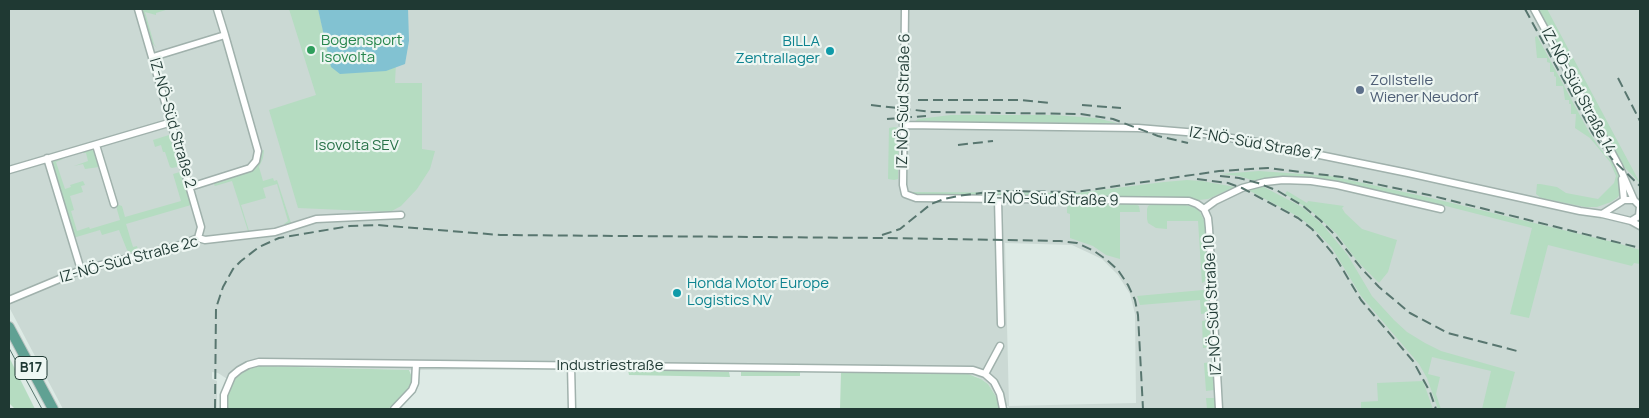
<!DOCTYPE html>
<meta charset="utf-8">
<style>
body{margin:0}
#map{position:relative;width:1649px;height:418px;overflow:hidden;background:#ddeae5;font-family:Manrope,sans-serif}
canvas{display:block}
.frame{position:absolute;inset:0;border:10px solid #1f3933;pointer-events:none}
</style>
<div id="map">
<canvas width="1649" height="418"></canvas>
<div class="frame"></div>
</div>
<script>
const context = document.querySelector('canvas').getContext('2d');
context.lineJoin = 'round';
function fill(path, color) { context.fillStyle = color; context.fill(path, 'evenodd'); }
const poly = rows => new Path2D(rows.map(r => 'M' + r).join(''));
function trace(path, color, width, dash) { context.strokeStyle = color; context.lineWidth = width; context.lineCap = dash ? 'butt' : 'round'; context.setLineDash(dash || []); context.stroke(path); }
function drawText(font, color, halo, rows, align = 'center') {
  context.font = font + ' Manrope,sans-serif'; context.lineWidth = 4.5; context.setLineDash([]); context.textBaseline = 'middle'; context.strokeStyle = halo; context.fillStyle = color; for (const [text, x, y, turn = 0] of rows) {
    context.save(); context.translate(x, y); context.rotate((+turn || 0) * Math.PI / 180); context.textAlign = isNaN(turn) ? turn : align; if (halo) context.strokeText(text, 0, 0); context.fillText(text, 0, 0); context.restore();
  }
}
fill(poly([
 [9,9,1640,9,1640,409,1009,409,1008,406,999,407,997,398,988,384,981,379,975,376,934,372,741,372,564,369,409,370,260,366,248,369,232,382,218,373,212,372,212,379,217,381,217,409,63,409,9,307],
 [1005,243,1072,245,1102,259,1118,275,1130,294,1135,314,1136,403,1009,406]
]), '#cbd9d4');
fill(poly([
 [142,9,169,9,156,13,156,15,145,12,154,44,157,48,151,42],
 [289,9,318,9,324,34,398,21,395,83,422,83,422,149,435,151,430,169,417,189,401,206,390,212,298,208,269,110,316,95],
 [1538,9,1547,9,1640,183,1621,164],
 [1537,36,1589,132,1599,147,1613,163,1622,179,1621,193,1617,198,1611,202,1597,207,1585,207,1541,198,1536,194,1537,184,1540,184,1557,187,1566,193,1598,199,1614,183,1616,176,1610,162,1590,138,1575,128,1576,114,1571,114,1571,104,1569,104,1569,100,1565,100,1563,86,1556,86,1556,77,1554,76,1554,72,1550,72,1550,63,1547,62,1547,58,1537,58,1535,37],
 [951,115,1053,115,1096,118,1117,123,914,122,918,119],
 [894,127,899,128,898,179,894,180,888,179,889,128],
 [169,135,179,164,177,167,172,168,170,167,165,152,163,152,161,145,155,147,153,140],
 [90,149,94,151,99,167,85,169,83,164,74,166,88,161,86,153,82,153,82,151],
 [264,150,263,158,259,167,263,181,273,178,274,181,277,180,291,223,288,226,284,224,288,221,277,184,263,188,266,198,241,205,249,231,253,230,252,232,244,232,248,231,232,181,215,186,214,185,215,182,253,170,259,164,261,151],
 [60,157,63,159,56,162,65,189,71,187,70,185,83,181,85,185,81,186,83,192,70,196,74,210,71,211,77,231,89,227,90,229,120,220,116,206,119,205,122,206,125,217,181,201,173,174,180,172,182,174,191,205,126,224,133,247,137,246,138,250,136,252,131,253,127,250,119,230,102,235,100,230,73,238,51,163,54,159],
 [1259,171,1330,176,1354,181,1431,198,1617,243,1640,250,1640,264,1634,263,1632,266,1548,245,1529,318,1510,314,1532,228,1442,205,1326,180,1274,178,1255,181,1239,176,1220,174],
 [1187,180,1202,181,1235,187,1208,199,1199,200,1187,197,920,195,911,193,911,192,1076,193,1164,182],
 [1262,186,1302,207,1322,224,1347,254,1372,296,1394,320,1407,332,1425,343,1441,351,1515,372,1505,409,1482,409,1491,371,1432,357,1428,374,1440,377,1436,394,1441,409,1438,409,1427,378,1419,364,1361,296,1332,248,1313,228,1299,217,1248,190],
 [1287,191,1307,203,1308,201,1344,206,1342,208,1345,213,1362,229,1397,240,1388,272,1379,283,1358,262,1336,233,1310,210,1285,194],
 [1069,204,1135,204,1139,206,1140,212,1120,212,1120,259,1106,255,1093,246,1070,238,1070,214,1067,213,1067,208],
 [1152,204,1185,205,1196,208,1200,212,1205,223,1208,278,1204,282,1202,283,1198,221,1167,221,1167,229,1156,228,1148,223,1147,219,1147,209,1148,206],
 [1203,290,1209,295,1210,312,1208,313,1201,314,1200,300,1140,305,1137,296],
 [1209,320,1210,322,1212,347,1203,348,1202,321],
 [9,357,35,409,15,409,9,403],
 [1212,362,1214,390,1206,391,1204,363],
 [260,366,409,370,412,377,411,385,407,392,388,409,228,409,228,395,234,379,248,369],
 [628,370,729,372,730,377,629,375],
 [800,371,800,376,741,376,741,372],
 [841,372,968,374,981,379,988,384,997,398,999,409,840,409],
 [1423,381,1433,409,1361,409,1361,402,1378,401,1377,383],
 [1206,398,1214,398,1215,409,1207,409]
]), '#b5dcc1');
fill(poly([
 [318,9,408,9,409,41,405,64,386,71,340,74,331,67]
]), '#82c2d2');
const minor = poly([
 [138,9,201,227,198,238],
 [217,9,225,35],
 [905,9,903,185,905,194,916,198,1189,201,1197,204,1204,209,1208,218,1209,228,1219,409],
 [1534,9,1619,166,1634,200,1640,206,1639,216,1631,221],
 [153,57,225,35,258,151,256,161,250,168,190,187],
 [903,125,1138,128,1198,133,1251,141,1408,173,1580,211,1602,214,1631,221,1640,226],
 [96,145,114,204],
 [47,158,81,270],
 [9,170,172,122],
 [1622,179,1624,200],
 [998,199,1001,324],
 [1204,209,1215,201,1242,188,1265,182,1283,180,1311,181,1337,185,1441,209],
 [1602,214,1624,200,1634,200],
 [9,300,81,270,184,244,198,238,205,240,275,232,316,219,401,215],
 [571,365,572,409],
 [985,374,1000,346],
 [224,409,224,395,232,376,239,370,248,365,259,362,973,370,985,374,994,382,1000,394,1003,409],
 [394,409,412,390,415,383,416,364]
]);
const primary = poly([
 [9,327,53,409]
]);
trace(minor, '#a0b1ac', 9);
trace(primary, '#bcc4c2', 12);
trace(minor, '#fff', 6);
trace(primary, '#60a193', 10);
trace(poly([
 [9,348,42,409]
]), '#58766f', 1);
trace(poly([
 [1525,9,1593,134,1612,159,1640,186],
 [1618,78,1640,121],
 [918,100,1020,100,1051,103],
 [871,105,932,112,1081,114,1113,119,1158,136,1188,143],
 [1082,105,1121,108],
 [887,119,926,116],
 [958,145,993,141],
 [1220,176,1239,178,1258,183,1278,191,1303,206,1320,220,1334,234,1361,268,1379,287,1410,313,1448,333,1517,351],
 [1197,179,1228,183,1242,188,1298,218,1312,229,1334,255,1361,300,1413,361,1430,392,1436,409],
 [882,235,900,229,931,204,944,199,958,196,996,191,1076,192,1219,171,1268,168,1342,177,1429,195,1640,248],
 [215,409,216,308,223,287,233,269,241,261,259,247,279,238,350,226,377,225,500,235,885,238,1060,241,1077,243,1094,251,1107,260,1118,270,1128,285,1135,300,1138,315,1143,409]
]), '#58766f', 2, [10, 5]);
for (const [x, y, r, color] of [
 [311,50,5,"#2e9e5b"],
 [830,51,5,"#0f9aa8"],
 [1360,90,5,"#5c6f8a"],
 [677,293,5,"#0f9aa8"]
]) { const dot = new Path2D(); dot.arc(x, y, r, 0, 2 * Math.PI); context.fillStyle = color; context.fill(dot); trace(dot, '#edf6f2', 2); }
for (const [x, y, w] of [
 [31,368,32]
]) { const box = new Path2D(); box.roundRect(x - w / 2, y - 11.5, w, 23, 4); context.fillStyle = '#edf6f2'; context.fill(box); trace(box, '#1f3933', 1); }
drawText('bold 14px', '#1f3933', null, [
 ["B17",31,368]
]);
drawText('15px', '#27864d', '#edf6f2', [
 ["Bogensport",321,41],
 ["Isovolta",321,58]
], 'left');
drawText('15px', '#0d838f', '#edf6f2', [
 ["BILLA",820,42],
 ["Zentrallager",820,59],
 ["Honda Motor Europe",687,284,"left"],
 ["Logistics NV",687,301,"left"]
], 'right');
drawText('15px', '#4e5e75', '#edf6f2', [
 ["Zollstelle",1370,81],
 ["Wiener Neudorf",1370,98]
], 'left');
drawText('15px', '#1f3933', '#edf6f2', [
 ["IZ-NÖ-Süd Straße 14",1578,91,62],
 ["IZ-NÖ-Süd Straße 6",904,101,-89],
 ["IZ-NÖ-Süd Straße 2",172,123,74],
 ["IZ-NÖ-Süd Straße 7",1255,144,10],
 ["IZ-NÖ-Süd Straße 9",1051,200,1],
 ["IZ-NÖ-Süd Straße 2c",129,260,-15],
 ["IZ-NÖ-Süd Straße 10",1213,305,-93],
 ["Industriestraße",610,366]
]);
drawText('15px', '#287148', '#edf6f2', [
 ["Isovolta SEV",357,146]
]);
</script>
